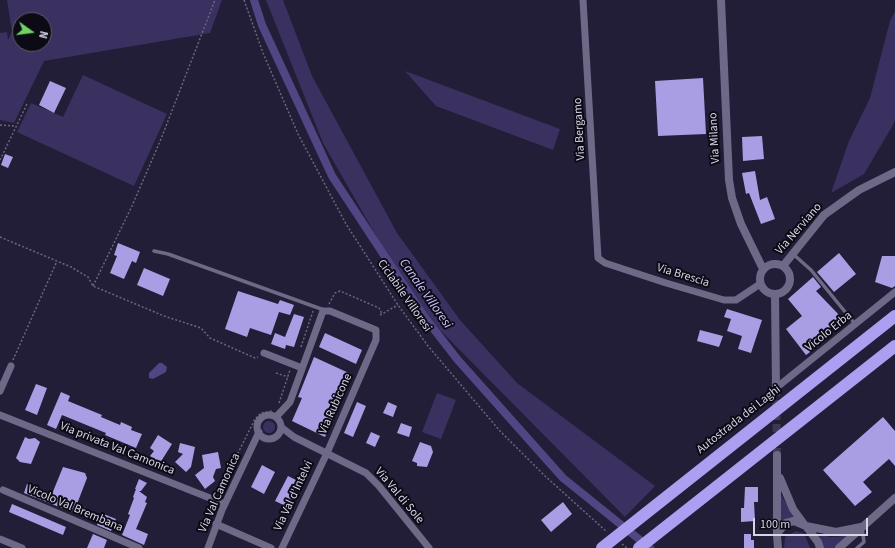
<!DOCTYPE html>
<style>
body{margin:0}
#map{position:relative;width:895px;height:548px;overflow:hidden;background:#221e37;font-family:"Source Sans 3",sans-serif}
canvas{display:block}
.north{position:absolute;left:12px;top:12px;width:40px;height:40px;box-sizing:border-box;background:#0c0a15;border:1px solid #5d5b68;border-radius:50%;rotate:104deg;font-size:11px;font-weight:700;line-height:16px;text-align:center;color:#d6d4e5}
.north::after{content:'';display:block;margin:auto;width:14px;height:18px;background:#6fd360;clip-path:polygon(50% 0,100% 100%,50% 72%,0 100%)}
.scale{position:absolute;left:753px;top:518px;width:115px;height:18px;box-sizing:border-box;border:2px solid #d6d4e5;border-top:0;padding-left:5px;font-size:12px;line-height:14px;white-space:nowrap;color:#d6d4e5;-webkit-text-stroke:3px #0c0a15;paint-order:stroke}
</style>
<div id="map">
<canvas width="895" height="548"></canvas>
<div class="north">N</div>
<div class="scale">100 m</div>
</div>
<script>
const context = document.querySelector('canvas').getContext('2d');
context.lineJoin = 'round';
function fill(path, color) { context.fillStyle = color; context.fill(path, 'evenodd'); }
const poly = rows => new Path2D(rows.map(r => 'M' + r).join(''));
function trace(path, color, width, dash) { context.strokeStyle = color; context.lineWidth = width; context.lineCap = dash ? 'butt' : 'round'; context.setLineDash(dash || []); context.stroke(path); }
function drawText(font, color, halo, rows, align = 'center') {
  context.font = font + ' "Source Sans 3",sans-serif'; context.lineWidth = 4; context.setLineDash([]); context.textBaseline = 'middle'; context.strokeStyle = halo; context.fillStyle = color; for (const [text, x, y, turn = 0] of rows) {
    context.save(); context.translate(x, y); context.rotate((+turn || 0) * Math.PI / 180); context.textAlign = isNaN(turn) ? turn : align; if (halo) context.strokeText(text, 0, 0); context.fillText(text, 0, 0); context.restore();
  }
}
fill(poly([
 [7,0,222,0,210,33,44,61,14,123,0,120,0,33,7,32,8,40,12,32],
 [20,20,44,20,44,44,20,44],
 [266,0,283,0,312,76,397,233,460,320,517,383,655,486,625,517,434,324,382,246,323,143],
 [895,11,895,120,893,125,864,174,831,193,849,141,870,98,890,21],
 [405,71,560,129,553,150,436,106],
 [83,75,167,114,134,186,17,132,31,103,63,117],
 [437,393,456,400,441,439,422,432],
 '263 427a6 6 0 1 1 12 0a6 6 0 1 1-12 0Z',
 [781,495,795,518,781,523],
 [796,531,804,533,810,548,784,548,785,537],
 [819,534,830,537,847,536,834,548,823,548]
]), '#3a3160');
fill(poly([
 [159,363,162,363,167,367,166,372,153,379,149,378,149,373]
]), '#514583');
trace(poly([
 [254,0,262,25,332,176,426,319,457,359,563,478,650,548]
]), '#514583', 8);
fill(poly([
 [703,78,706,134,658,136,655,81],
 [50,81,66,88,54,113,39,105],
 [762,136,764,159,743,161,742,137],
 [5,154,13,157,8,168,1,165],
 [755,171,760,200,767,197,775,219,761,224,749,193,746,194,742,173],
 [118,243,140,252,136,263,132,261,124,279,110,273,117,256,114,255],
 [839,253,856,274,834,292,817,272],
 [882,256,895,256,895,286,892,288,875,282],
 [144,268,170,279,163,296,137,285],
 [813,277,821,287,816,291,842,318,814,341,818,346,806,355,786,329,802,316,788,299],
 [238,291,278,304,280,300,294,305,290,315,279,312,271,335,250,328,247,337,225,329],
 [727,309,762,320,751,353,738,349,742,336,727,331,731,319,724,317],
 [294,314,304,317,294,347,286,345,285,349,271,344,275,333,285,337],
 [700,330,723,336,719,347,697,341],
 [325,333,362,350,356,364,319,347],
 [314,357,351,374,325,437,292,421,302,398,298,397],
 [36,384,47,388,37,415,25,410],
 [61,392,70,396,68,401,102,415,101,417,120,425,121,422,132,427,131,430,142,434,136,448,105,435,106,433,62,415,56,429,47,425],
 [357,402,366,406,353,437,344,433],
 [388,402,397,406,393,417,383,413],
 [883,417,895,431,895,466,889,459,863,482,872,492,855,506,823,470],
 [401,423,412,427,409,437,397,433],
 [371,432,380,436,375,447,366,443],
 [158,435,172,444,160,463,150,456,154,451,150,448],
 [25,437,29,439,35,438,40,442,31,464,20,462,16,458],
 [420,442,431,446,433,452,427,467,417,466,417,463,412,461],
 [180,443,195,447,191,467,186,472,175,462,183,454,178,452],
 [218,452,221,468,216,469,213,477,215,481,205,489,195,475,204,468,202,455],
 [262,465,275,472,264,494,251,487],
 [63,467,85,473,87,478,77,504,86,508,82,516,24,493,27,484,52,494],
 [288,476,300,482,288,507,275,501],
 [139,479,147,483,141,491,139,491,147,497,145,502,147,503,136,529,148,534,144,545,122,535,130,515,128,514,134,498,133,497,136,489,135,489],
 [745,487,758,487,758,502,754,502,755,521,741,522,741,508,744,508],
 [563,502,572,514,551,532,541,520],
 [12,504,66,527,63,535,9,512],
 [101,513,116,519,111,531,97,525],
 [93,534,107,540,104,548,87,548],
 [744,534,751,534,751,540,754,540,754,548,744,548]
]), '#a99ee4');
trace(poly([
 [776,388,777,455]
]), '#3d3951', 8, [8, 4]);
trace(poly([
 [244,0,263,53,298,134,346,224,398,305,428,346,500,431,545,476,607,532],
 [0,125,15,126],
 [0,160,27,104],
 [0,237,71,267,88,277,93,286,164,316,201,328,210,338,255,358,258,357],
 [93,286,132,206,161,139,215,0],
 [329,304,335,293,340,291,379,308,382,314],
 [380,315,398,305],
 [301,347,313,311],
 [13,360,57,261],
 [276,373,288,377],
 [279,403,290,370],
 [218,493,255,419,261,413,272,411],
 [622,544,627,548]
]), '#6a677d', 1.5, [2, 2]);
trace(poly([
 [154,251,168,254,324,310],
 [793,254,811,270,855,324],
 [857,548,864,542,862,528]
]), '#6d6987', 3.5);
trace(poly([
 [583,0,598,258,605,263,666,283,724,300,736,300,760,284],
 [264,353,302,368],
 [776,388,895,292],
 [0,391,11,366],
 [0,415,225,504],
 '257 427a12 12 0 1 1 24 0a12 12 0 1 1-24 0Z',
 [276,417,290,402,323,311,330,311,376,330,376,340,327,453,282,548],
 [281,427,294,437,366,473,379,486,429,548],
 [3,490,139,548],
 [216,524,271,548],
 [0,539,22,548],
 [208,548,222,510,259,432]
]), '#6d6987', 7);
trace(poly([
 [721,0,729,180,732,198,741,224,763,269],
 '760 279a15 15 0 1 1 30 0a15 15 0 1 1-30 0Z',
 [783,266,824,215,859,190,895,172],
 [775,294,776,388],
 [780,478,793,509,804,524],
 [806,526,836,532,861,527],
 [777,536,777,455],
 [778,548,777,536,779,531,786,523,794,521,806,526,818,542,820,548],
 [839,548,895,498]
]), '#6d6987', 8);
trace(poly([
 [602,548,895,316],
 [639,548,895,346]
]), '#ac9ef1', 12);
drawText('12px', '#d6d4e5', '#0c0a15', [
 ["Via Bergamo",580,129,-93],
 ["Via Milano",715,138,-93],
 ["Via Nerviano",799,229,-49],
 ["Via Brescia",683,276,17],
 ["Ciclabile Villoresi",404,296,55],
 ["Vicolo Erba",829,332,-39],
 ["Via Rubicone",336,404,-66],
 ["Autostrada dei Laghi",739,420,-38],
 ["Via privata Val Camonica",117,449,22],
 ["Via Val Camonica",220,493,-66],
 ["Via Val d'Intelvi",294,496,-65],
 ["Via Val di Sole",399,496,50],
 ["Vicolo Val Brembana",75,509,23]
]);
drawText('italic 13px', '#cdc5fe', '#0c0a15', [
 ["Canale Villoresi",425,294,55]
]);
</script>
